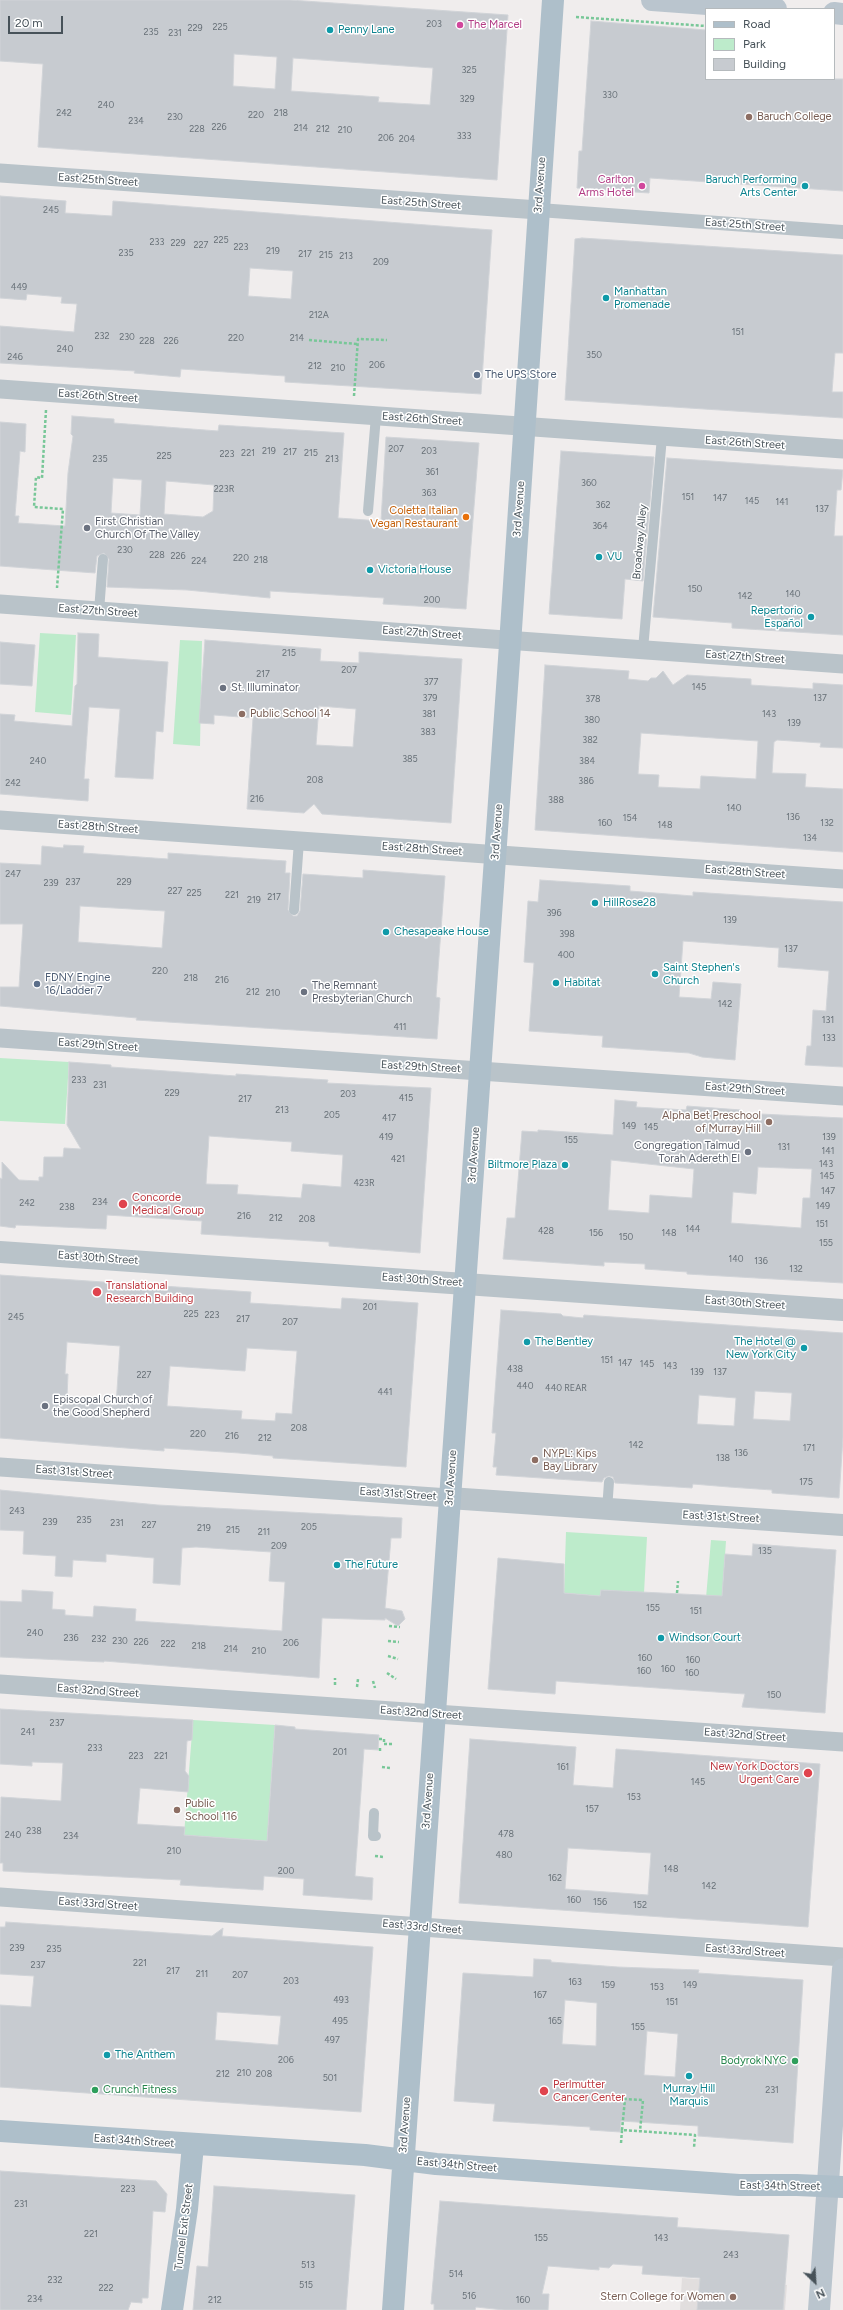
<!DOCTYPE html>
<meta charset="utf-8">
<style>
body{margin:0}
#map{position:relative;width:843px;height:2310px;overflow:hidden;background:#f0eded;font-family:Figtree,sans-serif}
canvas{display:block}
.legend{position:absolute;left:705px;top:8px;width:130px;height:72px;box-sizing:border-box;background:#fff;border:1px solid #b5babd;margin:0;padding:5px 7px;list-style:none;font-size:12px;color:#475259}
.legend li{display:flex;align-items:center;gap:8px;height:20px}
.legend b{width:20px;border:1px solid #b5babd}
.north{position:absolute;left:795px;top:2262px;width:40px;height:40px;-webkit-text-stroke:3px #fff;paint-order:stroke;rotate:155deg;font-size:11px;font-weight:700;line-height:16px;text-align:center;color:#475259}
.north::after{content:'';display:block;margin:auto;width:14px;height:18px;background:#475259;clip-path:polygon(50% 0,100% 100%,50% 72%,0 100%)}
.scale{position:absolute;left:8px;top:16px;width:55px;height:18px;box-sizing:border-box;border:2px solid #475259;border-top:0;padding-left:5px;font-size:12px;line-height:14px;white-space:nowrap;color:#475259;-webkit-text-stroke:3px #fff;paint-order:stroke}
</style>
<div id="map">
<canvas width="843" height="2310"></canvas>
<ul class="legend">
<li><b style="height:5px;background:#aebfca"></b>Road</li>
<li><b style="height:11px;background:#bdebcb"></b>Park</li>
<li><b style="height:11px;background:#c7cbd0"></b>Building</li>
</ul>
<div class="north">N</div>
<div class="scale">20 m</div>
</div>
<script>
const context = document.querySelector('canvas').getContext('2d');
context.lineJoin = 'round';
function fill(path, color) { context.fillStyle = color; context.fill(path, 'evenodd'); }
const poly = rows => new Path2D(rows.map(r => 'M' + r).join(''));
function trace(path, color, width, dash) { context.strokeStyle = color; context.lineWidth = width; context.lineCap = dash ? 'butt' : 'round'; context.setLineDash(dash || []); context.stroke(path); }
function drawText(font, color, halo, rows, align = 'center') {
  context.font = font + ' Figtree,sans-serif'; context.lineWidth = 3; context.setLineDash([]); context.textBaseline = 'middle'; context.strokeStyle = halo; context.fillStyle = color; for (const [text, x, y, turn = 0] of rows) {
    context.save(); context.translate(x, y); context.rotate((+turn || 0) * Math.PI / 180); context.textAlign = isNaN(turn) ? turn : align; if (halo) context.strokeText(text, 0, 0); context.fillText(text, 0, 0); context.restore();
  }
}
fill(poly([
 [682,2278,787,2285,785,2310,680,2310]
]), '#e1dede');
fill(poly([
 [40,633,76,635,71,715,35,712],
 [180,640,202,641,200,746,173,744],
 [0,1058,69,1062,65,1124,0,1121],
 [566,1532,647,1537,644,1593,601,1590,600,1596,564,1593],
 [711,1540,726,1541,722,1599,706,1598],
 [193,1720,275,1725,267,1841,184,1835]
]), '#bdebcb');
const building = poly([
 [0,0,290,0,508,15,497,180,38,147,43,64,0,61,0,0],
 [234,54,277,57,275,89,233,86,234,54],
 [293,58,433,68,430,105,378,102,379,97,291,91,293,58],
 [591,21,706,30,706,79,843,79,843,191,650,178,649,193,577,188,579,151,582,151,591,21],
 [0,196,66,201,65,213,112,216,113,201,492,230,481,394,285,382,285,376,181,369,180,377,134,373,135,371,0,363,0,326,74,332,77,304,61,303,62,297,27,294,26,300,0,298,0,196],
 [250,268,293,271,291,299,248,296,250,268],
 [582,238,843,255,843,353,835,353,832,392,843,392,843,418,565,400,575,239,582,238],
 [72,416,114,419,114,423,218,431,219,425,344,433,338,518,381,521,386,437,479,443,466,609,383,604,384,598,270,591,270,598,187,590,107,587,109,559,104,553,97,556,95,573,0,566,0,422,26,424,25,452,20,451,15,516,19,516,18,523,65,526,68,473,73,436,71,434,72,416],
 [113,478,142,480,140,515,111,513,113,478],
 [166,481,214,485,213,511,203,517,164,514,166,481],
 [561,451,654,457,643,581,625,579,622,619,549,614,561,451],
 [667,458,843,470,841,490,837,490,834,536,843,536,843,635,732,628,732,623,653,617,667,458],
 [78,633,99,634,98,657,168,662,163,732,156,731,153,779,115,777,120,709,89,707,84,779,89,779,88,801,0,794,0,714,15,715,14,721,72,726,75,686,77,684,78,633],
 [205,640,321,649,320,661,359,663,359,652,462,659,451,823,322,814,314,804,304,813,247,809,253,718,214,715,214,724,199,723,205,640],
 [319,706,356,709,353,747,316,745,319,706],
 [0,642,35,645,32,686,0,684,0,642],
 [545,665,629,671,628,679,648,681,651,678,656,678,663,671,673,685,687,675,751,679,751,685,813,689,813,683,843,685,843,748,820,747,821,743,777,740,774,742,772,773,806,774,805,787,843,789,843,852,535,830,545,665],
 [641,733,758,741,756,779,701,776,700,789,658,787,659,775,638,774,641,733],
 [64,845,84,846,83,853,168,859,168,853,286,861,285,873,290,873,288,910,293,916,297,916,300,911,303,874,363,878,363,870,445,876,436,997,440,998,437,1039,136,1020,137,1018,0,1006,0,987,19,987,23,924,0,924,0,863,41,865,42,846,63,848,64,845],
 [80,906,165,911,162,948,78,942,80,906],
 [540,880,630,886,630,891,693,896,693,892,843,902,843,1067,805,1065,807,1046,811,1046,813,1010,826,1011,829,971,778,967,779,948,683,941,679,997,711,999,713,982,741,984,735,1060,702,1057,689,1053,602,1047,603,1036,529,1031,534,963,524,962,528,901,538,902,540,880],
 [69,1062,111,1065,111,1067,236,1076,236,1074,328,1080,327,1083,431,1088,420,1253,329,1246,329,1242,201,1234,202,1221,107,1215,106,1229,16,1225,15,1228,0,1226,0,1178,2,1179,2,1162,19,1180,39,1181,39,1177,43,1177,44,1157,63,1157,64,1148,81,1149,67,1125,69,1062],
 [209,1136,292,1142,291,1151,343,1155,341,1187,303,1184,301,1198,237,1194,238,1185,206,1184,209,1136],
 [615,1100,637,1102,636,1107,686,1110,687,1106,741,1110,740,1113,843,1118,843,1283,687,1274,687,1272,645,1269,645,1264,604,1262,604,1266,503,1259,507,1218,515,1218,522,1131,538,1132,538,1130,613,1135,615,1100],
 [611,1160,694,1169,692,1198,650,1195,649,1213,608,1210,611,1160],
 [758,1167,812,1169,810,1198,803,1198,801,1228,731,1223,733,1192,756,1194,758,1167],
 [0,1275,251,1292,250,1303,283,1305,341,1309,342,1298,418,1303,406,1467,273,1458,273,1456,239,1453,164,1448,164,1451,0,1438,0,1275],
 [67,1342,120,1346,116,1405,83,1403,83,1399,67,1398,68,1374,65,1374,67,1342],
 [247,1348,297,1351,292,1414,276,1413,275,1421,241,1419,242,1411,167,1406,170,1366,245,1371,247,1348],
 [501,1310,561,1314,563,1316,583,1318,584,1315,843,1333,843,1437,839,1498,772,1493,772,1490,729,1487,693,1484,692,1488,615,1483,613,1477,609,1476,604,1478,602,1482,496,1475,497,1467,493,1467,496,1433,492,1433,501,1310],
 [755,1391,792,1393,790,1421,753,1419,755,1391],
 [699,1395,736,1398,734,1426,697,1424,699,1395],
 [0,1490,158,1505,402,1518,401,1538,391,1538,385,1608,402,1611,405,1619,398,1626,385,1618,385,1620,322,1618,319,1678,104,1661,104,1662,0,1657,0,1601,22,1602,22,1590,53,1592,52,1609,65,1610,65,1615,93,1617,94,1606,136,1609,135,1621,282,1631,285,1582,269,1581,271,1552,196,1547,182,1548,180,1585,153,1583,154,1558,106,1554,106,1562,73,1560,72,1577,55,1576,56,1556,23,1554,24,1531,0,1530,0,1490],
 [753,1544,836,1550,825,1713,742,1707,745,1694,556,1681,555,1694,488,1689,498,1558,564,1564,564,1593,600,1596,601,1590,722,1596,725,1554,752,1556,753,1544],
 [0,1709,193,1720,192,1740,187,1741,185,1771,189,1776,188,1792,140,1788,137,1824,185,1827,184,1835,267,1841,275,1725,295,1727,295,1729,379,1735,378,1750,364,1749,355,1876,373,1878,372,1900,303,1895,304,1879,264,1876,263,1890,180,1885,181,1880,3,1871,3,1863,0,1863,1,1797,61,1801,63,1763,32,1762,32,1766,0,1764,0,1709],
 [470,1739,576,1747,573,1785,613,1788,616,1749,820,1764,808,1927,459,1903,470,1739],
 [568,1848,651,1853,648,1895,565,1889,568,1848],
 [6,1922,212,1936,223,1928,222,1936,373,1947,361,2112,0,2087,0,2005,31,2007,34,1976,0,1974,0,1927,5,1927,6,1922],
 [217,2012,281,2016,278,2045,215,2040,217,2012],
 [534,1959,551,1960,551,1962,618,1967,699,1970,698,1973,803,1980,793,2143,698,2136,698,2126,621,2121,620,2132,590,2130,590,2127,493,2121,495,2104,454,2101,463,1973,533,1977,534,1959],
 [565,2000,597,2003,596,2046,562,2044,565,2000],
 [647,2031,678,2034,675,2077,644,2075,647,2031],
 [0,2171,156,2181,167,2194,165,2212,153,2211,148,2298,142,2298,142,2303,131,2302,128,2310,0,2310,0,2171],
 [214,2186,355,2195,346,2310,193,2310,197,2266,208,2267,214,2186],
 [440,2201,678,2218,677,2227,789,2235,783,2310,697,2310,700,2278,642,2274,643,2266,613,2264,609,2268,599,2267,599,2270,548,2266,542,2294,549,2294,548,2310,504,2310,476,2307,475,2310,434,2310,434,2304,431,2304,440,2201]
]);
fill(building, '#c7cbd0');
trace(building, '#d1d4d8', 1);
trace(poly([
 [576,17,706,26],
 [309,340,357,344],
 [354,396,358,339,387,340],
 [46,410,42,478,36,477,34,507,63,509,57,588],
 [677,1593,678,1581],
 [389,1626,400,1627],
 [388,1641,399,1642],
 [388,1656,398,1659],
 [387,1673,396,1679],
 [373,1681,375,1688],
 [335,1685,335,1678],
 [357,1687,358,1679],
 [379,1739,384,1739,384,1744,392,1744],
 [380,1751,380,1747],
 [382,1767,390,1768],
 [375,1856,384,1857],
 [622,2130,625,2099,643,2100,640,2131],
 [621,2143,622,2130,695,2135,694,2148]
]), '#78c798', 2.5, [3, 2]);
trace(poly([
 [368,511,376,416],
 [99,611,103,559],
 [643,649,662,437],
 [294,910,299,841],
 [607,1510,609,1482],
 [374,1813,373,1836,376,1836]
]), '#b9c3c9', 10);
trace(poly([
 [539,210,843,232]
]), '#b9c3c9', 14);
trace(poly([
 [0,173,539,210],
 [0,389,843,449],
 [0,604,843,664],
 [0,820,843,879],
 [0,1038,843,1096],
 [0,1467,449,1498],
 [0,1684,843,1742],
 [0,1897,843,1957]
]), '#b9c3c9', 19);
trace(poly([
 [0,1252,843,1310],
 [449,1498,843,1525]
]), '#b9c3c9', 22);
trace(poly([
 [652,0,776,9],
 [834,13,843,14],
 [819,2310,843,1969]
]), '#bac5ce', 22);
trace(poly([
 [0,2131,365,2155,436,2164,739,2185,797,2185,843,2187],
 [172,2310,187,2209,193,2145],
 [393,2310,509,659,553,0]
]), '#aebfca', 22);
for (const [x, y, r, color] of [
 [460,25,4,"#d1479c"],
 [330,30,4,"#0f9aa8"],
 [749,117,4,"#8d6e63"],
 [642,186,4,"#d1479c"],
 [805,186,4,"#0f9aa8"],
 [606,298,4,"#0f9aa8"],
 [477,375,4,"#5c6f8a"],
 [466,517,4,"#e8710a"],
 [87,528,4,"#6b7280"],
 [599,557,4,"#0f9aa8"],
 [370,570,4,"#0f9aa8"],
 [811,617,4,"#0f9aa8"],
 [223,688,4,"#6b7280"],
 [242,714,4,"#8d6e63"],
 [595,903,4,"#0f9aa8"],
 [386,932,4,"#0f9aa8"],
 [655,974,4,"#0f9aa8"],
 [556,983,4,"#0f9aa8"],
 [37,984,4,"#5c6f8a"],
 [304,992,4,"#6b7280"],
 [769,1122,4,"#8d6e63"],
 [748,1152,4,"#6b7280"],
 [565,1165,4,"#0f9aa8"],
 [123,1204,5,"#e0444e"],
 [97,1292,5,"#e0444e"],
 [527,1342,4,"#0f9aa8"],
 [804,1348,4,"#0f9aa8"],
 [45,1406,4,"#6b7280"],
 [535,1460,4,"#8d6e63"],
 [337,1565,4,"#0f9aa8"],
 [661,1638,4,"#0f9aa8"],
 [808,1773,5,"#e0444e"],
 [177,1810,4,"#8d6e63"],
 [107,2055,4,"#0f9aa8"],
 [795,2061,4,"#2e9e5b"],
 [689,2076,4,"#0f9aa8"],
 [95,2090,4,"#2e9e5b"],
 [544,2091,5,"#e0444e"],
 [733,2297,4,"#8d6e63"]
]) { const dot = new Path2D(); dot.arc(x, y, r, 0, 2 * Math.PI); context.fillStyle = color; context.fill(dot); trace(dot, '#fff', 1.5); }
drawText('9px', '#677077', null, [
 ["203",434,24],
 ["225",220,27],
 ["229",195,28],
 ["235",151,32],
 ["231",175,33],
 ["325",469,70],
 ["330",610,95],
 ["329",467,99],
 ["240",106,105],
 ["242",64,113],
 ["218",281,113],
 ["220",256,115],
 ["230",175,117],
 ["234",136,121],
 ["226",219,127],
 ["214",301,128],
 ["228",197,129],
 ["212",323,129],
 ["210",345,130],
 ["333",464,136],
 ["206",386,138],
 ["204",407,139],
 ["245",51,210],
 ["225",221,240],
 ["233",157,242],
 ["229",178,243],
 ["227",201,245],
 ["223",241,247],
 ["219",273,251],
 ["235",126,253],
 ["217",305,254],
 ["215",326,255],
 ["213",346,256],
 ["209",381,262],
 ["449",19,287],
 ["212A",319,315],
 ["151",738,332],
 ["232",102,336],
 ["230",127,337],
 ["220",236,338],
 ["214",297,338],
 ["228",147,341],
 ["226",171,341],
 ["240",65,349],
 ["350",594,355],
 ["246",15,357],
 ["206",377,365],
 ["212",315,366],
 ["210",338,368],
 ["207",396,449],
 ["219",269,451],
 ["203",429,451],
 ["217",290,452],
 ["221",248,453],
 ["215",311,453],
 ["223",227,454],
 ["225",164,456],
 ["235",100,459],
 ["213",332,459],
 ["361",432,472],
 ["360",589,483],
 ["223R",224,489],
 ["363",429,493],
 ["151",688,497],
 ["147",720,498],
 ["145",752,501],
 ["141",782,502],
 ["362",603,505],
 ["137",822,509],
 ["364",600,526],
 ["230",125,550],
 ["228",157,555],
 ["226",178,556],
 ["220",241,558],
 ["218",261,560],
 ["224",199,561],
 ["150",695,589],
 ["140",793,594],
 ["142",745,596],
 ["200",432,600],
 ["215",289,653],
 ["207",349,670],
 ["217",263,674],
 ["377",431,682],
 ["145",699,687],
 ["379",430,698],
 ["137",820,698],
 ["378",593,699],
 ["381",429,714],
 ["143",769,714],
 ["380",592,720],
 ["139",794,723],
 ["383",428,732],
 ["382",590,740],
 ["385",410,759],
 ["240",38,761],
 ["384",587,761],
 ["208",315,780],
 ["386",586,781],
 ["242",13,783],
 ["216",257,799],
 ["388",556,800],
 ["140",734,808],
 ["136",793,817],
 ["154",630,818],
 ["160",605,823],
 ["132",827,823],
 ["148",665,825],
 ["134",810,838],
 ["247",13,874],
 ["237",73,882],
 ["229",124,882],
 ["239",51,883],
 ["227",175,891],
 ["225",194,893],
 ["221",232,895],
 ["217",274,897],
 ["219",254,900],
 ["396",554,913],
 ["139",730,920],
 ["398",567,934],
 ["137",791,949],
 ["400",566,955],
 ["220",160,971],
 ["218",191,978],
 ["216",222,980],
 ["212",253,992],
 ["210",273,993],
 ["142",725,1004],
 ["131",828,1020],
 ["411",400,1027],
 ["133",829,1038],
 ["233",79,1080],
 ["231",100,1085],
 ["229",172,1093],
 ["203",348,1094],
 ["415",406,1098],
 ["217",245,1099],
 ["213",282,1110],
 ["205",332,1115],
 ["417",389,1118],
 ["149",629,1126],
 ["145",651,1127],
 ["419",386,1137],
 ["139",829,1137],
 ["155",571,1140],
 ["131",784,1147],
 ["141",828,1151],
 ["421",398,1159],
 ["143",826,1164],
 ["145",827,1176],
 ["423R",364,1183],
 ["147",828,1191],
 ["234",100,1202],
 ["242",27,1203],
 ["149",823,1206],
 ["238",67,1207],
 ["216",244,1216],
 ["212",276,1218],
 ["208",307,1219],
 ["151",822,1224],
 ["144",693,1229],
 ["428",546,1231],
 ["156",596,1233],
 ["148",669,1233],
 ["150",626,1237],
 ["155",826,1243],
 ["140",736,1259],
 ["136",761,1261],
 ["132",796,1269],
 ["201",370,1307],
 ["225",191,1314],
 ["223",212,1315],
 ["245",16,1317],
 ["217",243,1319],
 ["207",290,1322],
 ["151",607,1360],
 ["147",625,1363],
 ["145",647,1364],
 ["143",670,1366],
 ["438",515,1369],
 ["139",697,1372],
 ["137",720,1372],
 ["227",144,1375],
 ["440",525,1386],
 ["440 REAR",566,1388],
 ["441",385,1392],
 ["208",299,1428],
 ["220",198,1434],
 ["216",232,1436],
 ["212",265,1438],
 ["142",636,1445],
 ["171",809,1448],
 ["136",741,1453],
 ["138",723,1458],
 ["175",806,1482],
 ["243",17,1511],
 ["235",84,1520],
 ["239",50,1522],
 ["231",117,1523],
 ["227",149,1525],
 ["205",309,1527],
 ["219",204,1528],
 ["215",233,1530],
 ["211",264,1532],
 ["209",279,1546],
 ["135",765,1551],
 ["155",653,1608],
 ["151",696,1611],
 ["240",35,1633],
 ["236",71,1638],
 ["232",99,1639],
 ["230",120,1641],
 ["226",141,1642],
 ["206",291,1643],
 ["222",168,1644],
 ["218",199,1646],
 ["214",231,1649],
 ["210",259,1651],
 ["160",645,1658],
 ["160",693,1660],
 ["160",668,1669],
 ["160",644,1671],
 ["160",692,1673],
 ["150",774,1695],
 ["237",57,1723],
 ["241",28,1732],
 ["233",95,1748],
 ["201",340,1752],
 ["223",136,1756],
 ["221",161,1756],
 ["161",563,1767],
 ["145",698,1782],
 ["153",634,1797],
 ["157",592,1809],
 ["238",34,1831],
 ["478",506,1834],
 ["240",13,1835],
 ["234",71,1836],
 ["210",174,1851],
 ["480",504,1855],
 ["148",671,1869],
 ["200",286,1871],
 ["162",555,1878],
 ["142",709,1886],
 ["160",574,1900],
 ["156",600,1902],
 ["152",640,1905],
 ["239",17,1948],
 ["235",54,1949],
 ["221",140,1963],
 ["237",38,1965],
 ["217",173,1971],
 ["211",202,1974],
 ["207",240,1975],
 ["203",291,1981],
 ["163",575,1982],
 ["159",608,1985],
 ["149",690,1985],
 ["153",657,1987],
 ["167",540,1995],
 ["493",341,2000],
 ["151",672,2002],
 ["495",340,2021],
 ["165",555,2021],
 ["155",638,2027],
 ["497",332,2040],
 ["206",286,2060],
 ["210",244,2073],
 ["212",223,2074],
 ["208",264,2074],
 ["501",330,2078],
 ["231",772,2090],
 ["223",128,2189],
 ["231",21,2204],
 ["221",91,2234],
 ["155",541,2238],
 ["143",661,2238],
 ["243",731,2255],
 ["513",308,2265],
 ["514",456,2274],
 ["232",55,2280],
 ["515",306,2285],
 ["222",106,2288],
 ["516",469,2296],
 ["234",35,2299],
 ["212",215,2300],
 ["160",523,2300]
]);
drawText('11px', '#b23c85', '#fff', [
 ["The Marcel",468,25],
 ["Carlton",634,180,"right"],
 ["Arms Hotel",634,193,"right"]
], 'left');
drawText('11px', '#0d838f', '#fff', [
 ["Penny Lane",338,30],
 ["Baruch Performing",797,180,"right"],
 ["Arts Center",797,193,"right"],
 ["Manhattan",614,292],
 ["Promenade",614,305],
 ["VU",607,557],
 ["Victoria House",378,570],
 ["Repertorio",803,611,"right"],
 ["Español",803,624,"right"],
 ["HillRose28",603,903],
 ["Chesapeake House",394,932],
 ["Saint Stephen's",663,968],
 ["Church",663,981],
 ["Habitat",564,983],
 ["Biltmore Plaza",557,1165,"right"],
 ["The Bentley",535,1342],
 ["The Hotel @",796,1342,"right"],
 ["New York City",796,1355,"right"],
 ["The Future",345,1565],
 ["Windsor Court",669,1638],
 ["The Anthem",115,2055],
 ["Murray Hill",689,2089,"center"],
 ["Marquis",689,2102,"center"]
], 'left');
drawText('11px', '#785e54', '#fff', [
 ["Baruch College",757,117],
 ["Public School 14",250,714],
 ["Alpha Bet Preschool",761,1116,"right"],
 ["of Murray Hill",761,1129,"right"],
 ["NYPL: Kips",543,1454],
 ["Bay Library",543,1467],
 ["Public",185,1804],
 ["School 116",185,1817],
 ["Stern College for Women",725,2297,"right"]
], 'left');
drawText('11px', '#475259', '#fff', [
 ["East 25th Street",98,180,4],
 ["3rd Avenue",540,185,-86],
 ["East 25th Street",421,203,4],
 ["East 25th Street",745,225,4],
 ["East 26th Street",98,396,4],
 ["East 26th Street",422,419,4],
 ["East 26th Street",745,443,4],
 ["3rd Avenue",519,509,-86],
 ["Broadway Alley",640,542,-85],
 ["East 27th Street",98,611,4],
 ["East 27th Street",422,633,4],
 ["East 27th Street",745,657,4],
 ["East 28th Street",98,827,4],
 ["3rd Avenue",497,832,-86],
 ["East 28th Street",422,849,4],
 ["East 28th Street",745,872,4],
 ["East 29th Street",98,1045,4],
 ["East 29th Street",421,1067,3],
 ["East 29th Street",745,1089,4],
 ["3rd Avenue",474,1155,-86],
 ["East 30th Street",98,1258,4],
 ["East 30th Street",422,1280,4],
 ["East 30th Street",745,1303,4],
 ["East 31st Street",74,1472,4],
 ["3rd Avenue",451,1478,-86],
 ["East 31st Street",398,1494,4],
 ["East 31st Street",721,1517,3],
 ["East 32nd Street",98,1691,4],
 ["East 32nd Street",421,1713,4],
 ["East 32nd Street",745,1735,4],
 ["3rd Avenue",428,1801,-86],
 ["East 33rd Street",98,1904,4],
 ["East 33rd Street",422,1927,5],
 ["East 33rd Street",745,1951,4],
 ["3rd Avenue",405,2125,-86],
 ["East 34th Street",134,2141,4],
 ["East 34th Street",457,2165,5],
 ["East 34th Street",780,2186,1],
 ["Tunnel Exit Street",184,2227,-83]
]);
drawText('11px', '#4e5e75', '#fff', [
 ["The UPS Store",485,375],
 ["FDNY Engine",45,978],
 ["16/Ladder 7",45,991]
], 'left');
drawText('11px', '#c56008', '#fff', [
 ["Coletta Italian",458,511],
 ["Vegan Restaurant",458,524]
], 'right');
drawText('11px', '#5b616d', '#fff', [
 ["First Christian",95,522],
 ["Church Of The Valley",95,535],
 ["St. Illuminator",231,688],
 ["The Remnant",312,986],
 ["Presbyterian Church",312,999],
 ["Congregation Talmud",740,1146,"right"],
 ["Torah Adereth El",740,1159,"right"],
 ["Episcopal Church of",53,1400],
 ["the Good Shepherd",53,1413]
], 'left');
drawText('11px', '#be3a42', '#fff', [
 ["Concorde",132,1198],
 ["Medical Group",132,1211],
 ["Translational",106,1286],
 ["Research Building",106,1299],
 ["New York Doctors",799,1767,"right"],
 ["Urgent Care",799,1780,"right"],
 ["Perlmutter",553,2085],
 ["Cancer Center",553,2098]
], 'left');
drawText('11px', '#27864d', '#fff', [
 ["Bodyrok NYC",787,2061],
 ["Crunch Fitness",103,2090,"left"]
], 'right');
</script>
